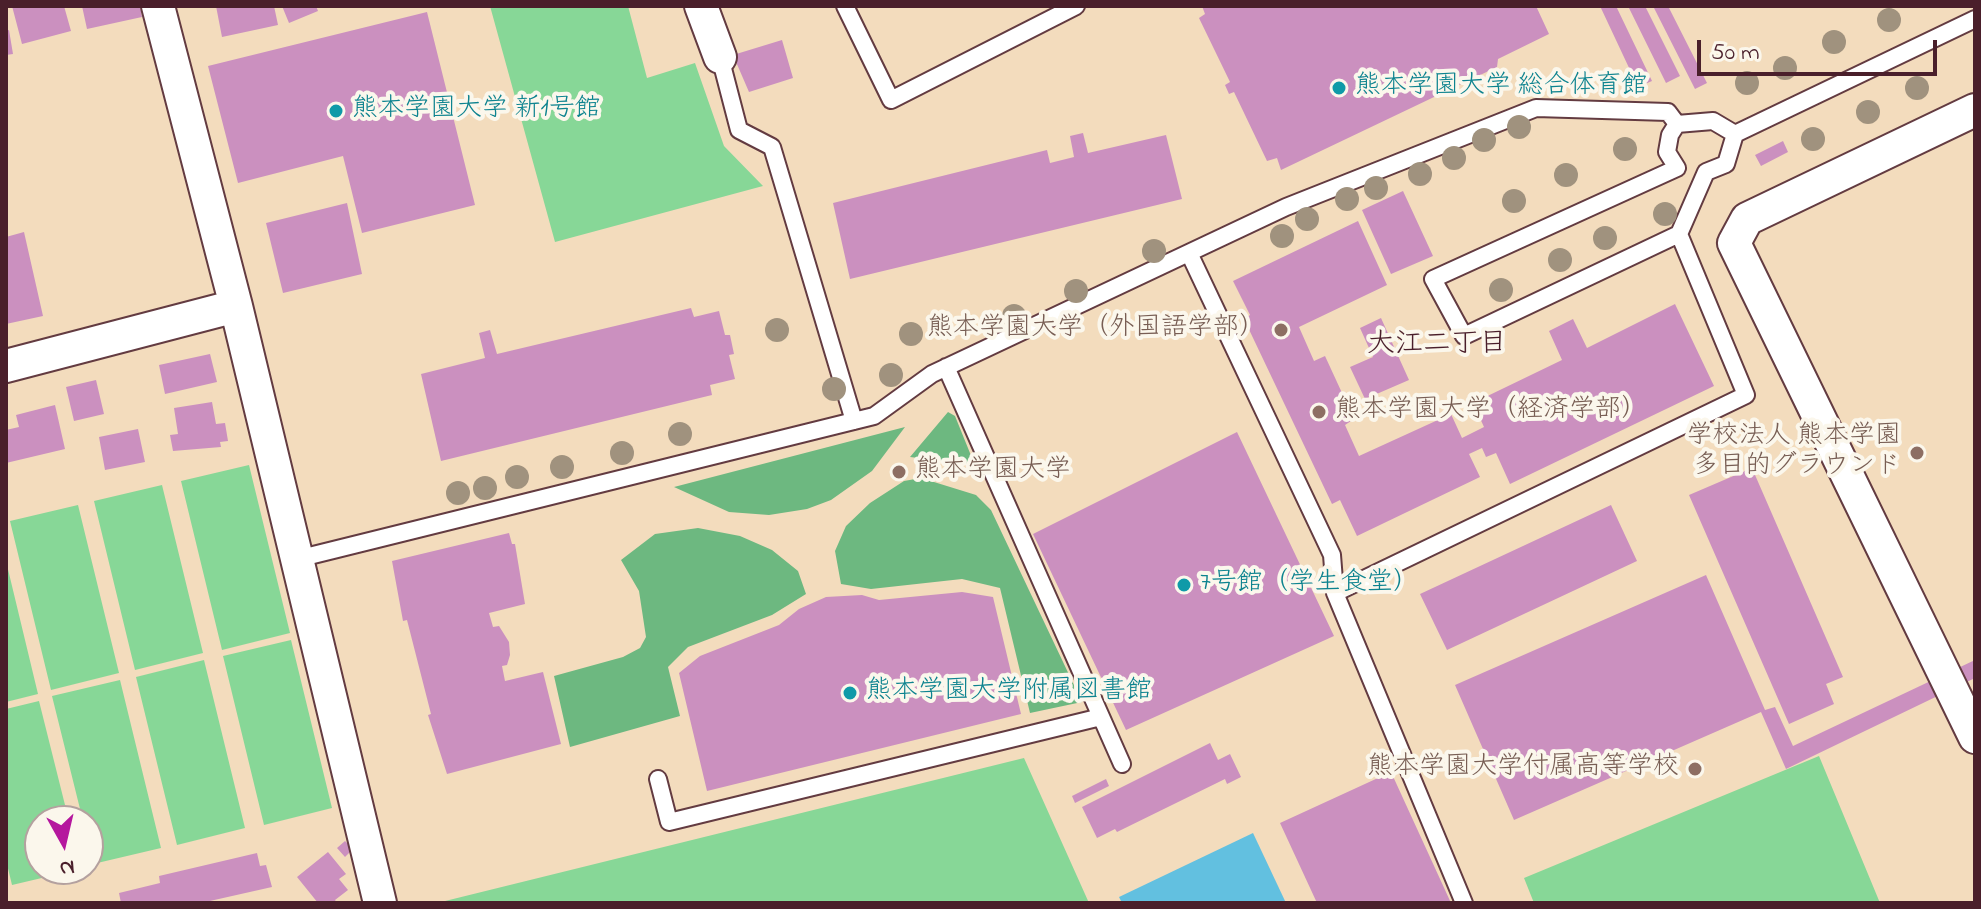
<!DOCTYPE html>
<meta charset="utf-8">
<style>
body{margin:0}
#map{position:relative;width:1981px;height:909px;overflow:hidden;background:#f3dcbd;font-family:"Indie Flower",sans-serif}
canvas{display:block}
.frame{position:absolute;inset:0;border:8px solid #4a1f2b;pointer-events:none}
.north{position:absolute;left:24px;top:805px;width:80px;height:80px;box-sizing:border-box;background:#fbf7ec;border:2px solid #b4a19f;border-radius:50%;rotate:172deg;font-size:22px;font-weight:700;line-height:32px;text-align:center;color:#4a1f2b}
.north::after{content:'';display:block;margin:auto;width:28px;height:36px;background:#b5179e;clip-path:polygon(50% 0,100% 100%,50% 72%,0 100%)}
.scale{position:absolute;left:1697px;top:40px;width:240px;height:36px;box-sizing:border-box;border:4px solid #4a1f2b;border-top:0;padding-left:10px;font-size:24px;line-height:28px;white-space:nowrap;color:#4a1f2b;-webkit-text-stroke:6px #fbf7ec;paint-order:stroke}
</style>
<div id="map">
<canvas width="1981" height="909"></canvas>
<div class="frame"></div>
<div class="north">N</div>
<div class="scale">50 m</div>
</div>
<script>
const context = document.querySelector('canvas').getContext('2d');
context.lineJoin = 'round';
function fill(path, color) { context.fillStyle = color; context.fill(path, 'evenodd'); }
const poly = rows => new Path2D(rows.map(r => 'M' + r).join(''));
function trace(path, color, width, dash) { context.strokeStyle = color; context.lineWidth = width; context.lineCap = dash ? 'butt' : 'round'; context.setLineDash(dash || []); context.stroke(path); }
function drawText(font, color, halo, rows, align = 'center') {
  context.font = font + ' "Indie Flower","Klee One",sans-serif'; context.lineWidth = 8; context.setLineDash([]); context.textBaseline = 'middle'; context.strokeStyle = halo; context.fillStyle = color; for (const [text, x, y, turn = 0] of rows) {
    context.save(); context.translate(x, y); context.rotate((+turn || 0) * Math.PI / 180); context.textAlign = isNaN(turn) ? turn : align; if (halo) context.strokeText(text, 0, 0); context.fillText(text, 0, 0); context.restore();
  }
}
fill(poly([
 [490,6,628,6,647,78,695,63,724,146,763,186,555,242],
 [249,465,290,633,222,650,181,481],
 [162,485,203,653,135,670,94,501],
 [78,505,119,673,51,690,10,521],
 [6,561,38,694,6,702],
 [291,640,332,808,264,825,223,656],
 [204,660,245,828,177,845,136,677],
 [120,680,161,848,93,864,88,821,83,821,52,696],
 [39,701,69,821,40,821,40,869,80,869,12,885,6,860,6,709],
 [1819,756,1880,903,1534,903,1524,878],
 [1024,758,1089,903,437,903]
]), '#87d797');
fill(poly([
 [948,412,955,416,972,458,969,464,910,457],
 [905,427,872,471,831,500,807,509,769,515,729,512,674,487],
 [921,478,976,495,991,510,1082,702,1030,713,1000,588,962,579,871,589,841,584,835,551,846,526,870,503,904,481],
 [698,528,740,536,772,550,798,571,806,594,772,615,688,647,668,667,680,716,570,747,554,676,623,657,640,648,646,637,639,591,621,560,655,534]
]), '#6db880');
fill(poly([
 [1253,833,1286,903,1122,903,1119,897]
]), '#62c0e0');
fill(poly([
 [12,6,64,6,71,31,22,44],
 [82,6,140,6,142,17,87,29],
 [216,6,274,6,278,25,222,37],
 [282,6,316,6,318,11,289,23],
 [1202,6,1536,6,1549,34,1498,59,1497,67,1281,170,1277,158,1267,161,1234,92,1229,94,1225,85,1230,82,1199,18,1205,14],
 [1600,6,1616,6,1652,81,1638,87],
 [1628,6,1645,6,1680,76,1666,83],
 [1653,6,1668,6,1707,83,1695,89],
 [427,12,475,205,362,233,343,156,238,183,208,66],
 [9,30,13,54,6,55,6,31],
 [782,40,793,78,749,92,733,55],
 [1083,133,1088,153,1166,135,1182,199,850,279,833,203,1047,150,1050,163,1074,157,1070,136],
 [1783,141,1788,152,1761,166,1755,155],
 [1403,191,1433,256,1391,274,1362,210],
 [347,203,362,274,283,293,266,223],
 [1358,221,1387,285,1299,327,1314,361,1325,356,1354,419,1345,425,1359,456,1451,414,1462,438,1484,427,1473,403,1562,360,1549,331,1573,319,1587,348,1675,304,1714,386,1510,484,1496,453,1486,457,1482,448,1469,454,1480,477,1357,536,1340,500,1332,504,1244,319,1250,315,1233,281],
 [24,232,43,316,6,324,6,237],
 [691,308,694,317,719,311,725,335,730,335,734,354,729,355,735,379,710,385,712,395,441,461,421,374,485,358,479,333,490,330,497,354],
 [1381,318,1409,380,1365,399,1350,367,1373,357,1360,328],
 [210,354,217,382,165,394,159,365],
 [96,380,104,414,74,421,66,387],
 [212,402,216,424,225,423,228,441,220,442,221,447,173,451,170,435,178,434,174,408],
 [55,405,65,449,6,463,6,430,19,427,16,415],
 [138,429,145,462,105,470,99,437],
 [1237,432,1334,636,1126,730,1033,534],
 [1752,468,1843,677,1826,684,1834,704,1789,724,1689,495],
 [1611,505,1637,561,1447,650,1420,594],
 [509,533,512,544,515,544,525,604,489,613,493,627,499,626,509,642,510,655,507,665,502,666,505,681,543,672,561,744,447,774,428,715,431,714,407,620,403,621,392,561],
 [1706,575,1765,710,1775,707,1793,746,1975,660,1975,678,1786,769,1761,712,1514,820,1455,685],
 [962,592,993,597,1021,714,707,791,679,673,700,656,779,625,799,609,826,597,862,595,879,600],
 [1210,743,1218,760,1230,754,1241,777,1227,784,1225,779,1117,832,1115,829,1097,838,1082,807],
 [1391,772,1451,903,1317,903,1280,823],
 [1106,779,1109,786,1075,803,1072,796],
 [345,841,353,849,345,857,337,848],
 [328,852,346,874,339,879,348,890,335,900,337,903,318,903,297,877],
 [257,853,260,866,266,865,272,887,201,903,121,903,119,893,160,883,159,876]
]), '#cb90bf');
const service = poly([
 [845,6,891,100,1076,6],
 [720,57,739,130,772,147,854,421],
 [1677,124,1713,121,1735,134],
 [1189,253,1332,555,1335,593,1464,903],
 [946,367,1122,764],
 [297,559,874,416,932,374,1286,207,1536,108,1668,112,1677,124,1670,135,1667,152,1677,168,1433,279,1464,336,1679,234,1706,172,1726,164,1735,134,1975,19],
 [1335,593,1746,395,1679,234],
 [658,779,669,822,1101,717]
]);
const minor = poly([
 [158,6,236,306,380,903],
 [701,6,720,57],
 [1975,110,1747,219,1734,243,1975,737],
 [6,366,236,306]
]);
trace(service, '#633b41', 20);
trace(minor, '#633b41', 36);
trace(service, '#fff', 16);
trace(minor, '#fff', 32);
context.fillStyle = '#a0927e';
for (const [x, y] of [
 [1889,20],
 [1834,42],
 [1785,68],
 [1747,83],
 [1917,88],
 [1868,112],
 [1519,127],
 [1813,139],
 [1484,140],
 [1625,149],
 [1454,158],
 [1420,174],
 [1566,175],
 [1376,188],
 [1347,199],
 [1514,201],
 [1665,214],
 [1307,219],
 [1282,236],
 [1605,238],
 [1154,251],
 [1560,260],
 [1501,290],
 [1076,291],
 [1014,316],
 [777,330],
 [911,334],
 [891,375],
 [834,389],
 [680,434],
 [622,453],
 [562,467],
 [517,477],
 [485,488],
 [458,493]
]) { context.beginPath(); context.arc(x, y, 12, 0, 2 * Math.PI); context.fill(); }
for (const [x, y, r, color] of [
 [1339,88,8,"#0f9aa8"],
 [336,111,8,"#0f9aa8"],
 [1281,330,8,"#8d6e63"],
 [1319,412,8,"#8d6e63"],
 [1917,453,8,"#8d6e63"],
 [899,472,8,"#8d6e63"],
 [1184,585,8,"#0f9aa8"],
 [850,693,8,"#0f9aa8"],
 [1695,769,8,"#8d6e63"]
]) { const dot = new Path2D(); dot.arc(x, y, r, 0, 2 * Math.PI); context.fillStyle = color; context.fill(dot); trace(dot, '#fbf7ec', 3); }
drawText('26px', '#0d838f', '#fbf7ec', [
 ["熊本学園大学 総合体育館",1355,88],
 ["熊本学園大学 新1号館",352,111],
 ["7号館（学生食堂）",1200,585],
 ["熊本学園大学附属図書館",866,693]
], 'left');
drawText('26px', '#785e54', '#fbf7ec', [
 ["熊本学園大学（外国語学部）",1265,330],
 ["熊本学園大学（経済学部）",1335,412,"left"],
 ["学校法人 熊本学園",1901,438],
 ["多目的グラウンド",1901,468],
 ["熊本学園大学",915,472,"left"],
 ["熊本学園大学付属高等学校",1679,769]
], 'right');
drawText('28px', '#4a1f2b', '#fbf7ec', [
 ["大江二丁目",1437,346]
]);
</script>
